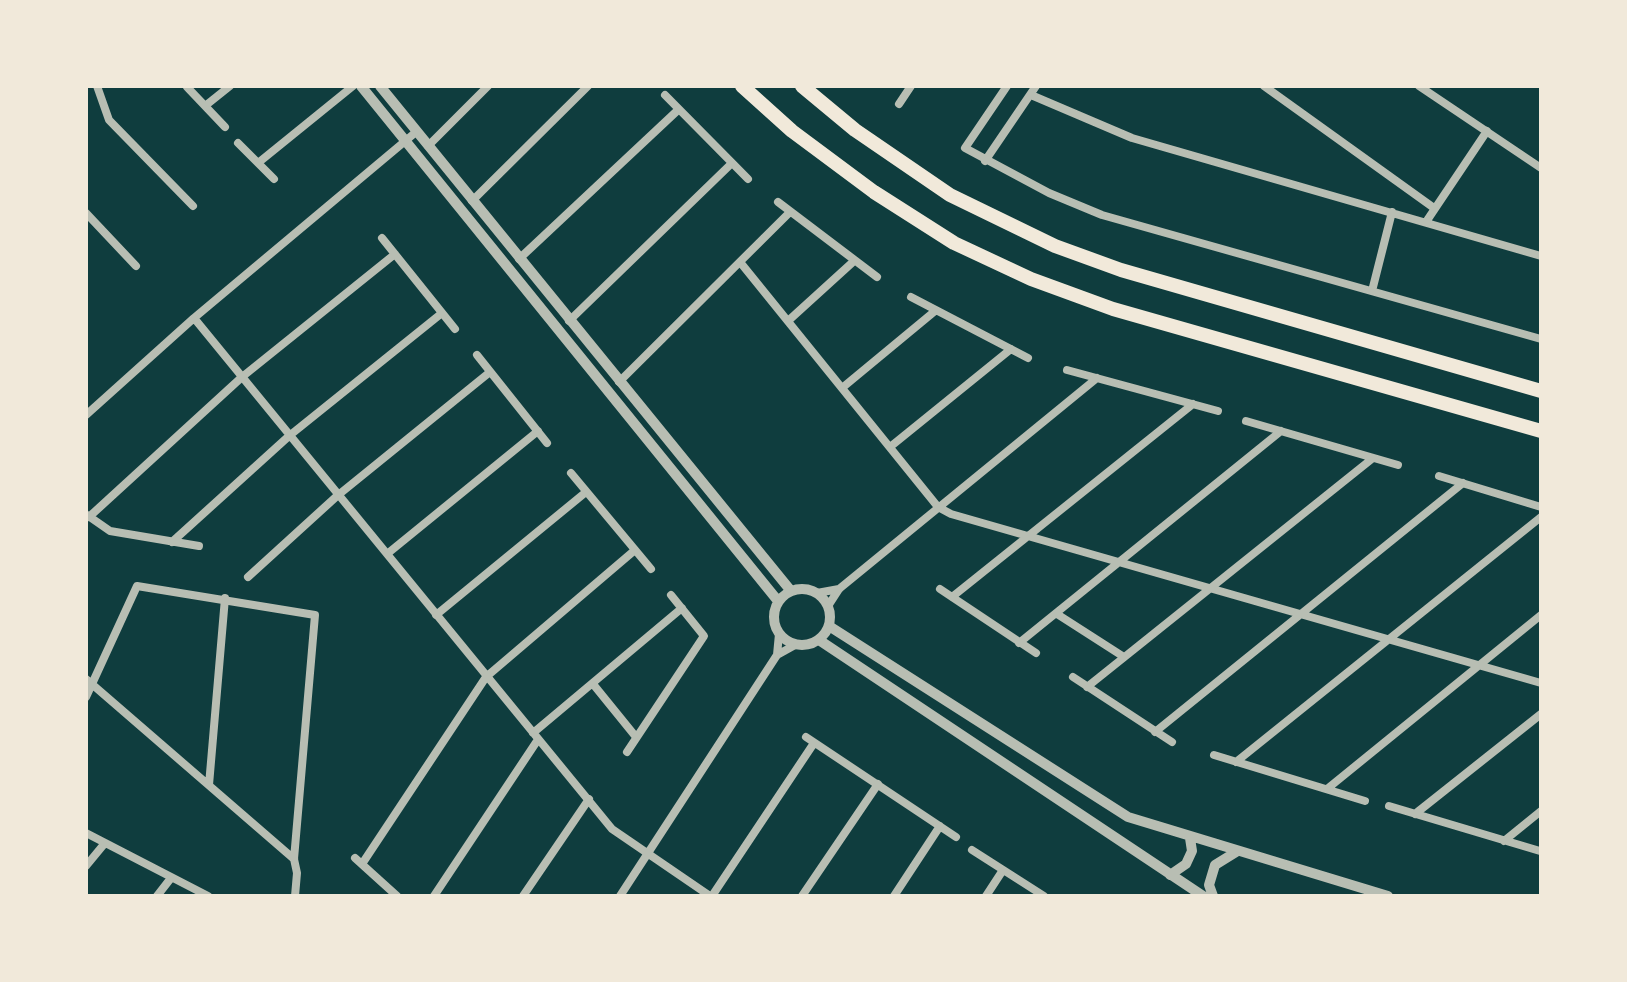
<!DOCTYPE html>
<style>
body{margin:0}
#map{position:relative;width:1627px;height:982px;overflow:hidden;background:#0f3d3e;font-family:Manrope,sans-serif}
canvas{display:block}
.frame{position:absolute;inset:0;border:88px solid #f1e9da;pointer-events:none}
</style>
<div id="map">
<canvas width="1627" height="982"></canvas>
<div class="frame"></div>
</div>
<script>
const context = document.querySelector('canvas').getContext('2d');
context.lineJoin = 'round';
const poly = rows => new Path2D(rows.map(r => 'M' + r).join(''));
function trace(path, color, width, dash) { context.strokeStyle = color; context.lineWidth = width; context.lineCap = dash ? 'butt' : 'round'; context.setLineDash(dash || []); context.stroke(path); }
trace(poly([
 [97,86,109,120,193,206],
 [1007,86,965,148,1049,193,1102,215,1541,339],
 [1264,86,1434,208],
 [1419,86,1541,168],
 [187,87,225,127],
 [665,95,748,179],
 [1031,95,1132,138,1541,256],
 [899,104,911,86],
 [205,106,230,86],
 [238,143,274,179],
 [428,146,488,86],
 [985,161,1036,86],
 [258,163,353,86],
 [472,201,588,86],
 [778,202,877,277],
 [86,213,136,266],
 [1426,222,1487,131],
 [382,238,455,329],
 [519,259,678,110],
 [740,262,938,507,951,514,1541,683],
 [1372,291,1392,212],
 [911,297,1028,358],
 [194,318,612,829,710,896],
 [569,321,731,164],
 [788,321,854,261],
 [477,355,547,443],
 [1067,370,1218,411],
 [619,382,790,212],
 [842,388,935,311],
 [86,415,194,318,416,132],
 [1246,421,1398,465],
 [890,447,1011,349],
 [571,473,651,569],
 [1439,476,1541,507],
 [87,515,110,531,199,546],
 [89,517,242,377,395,254],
 [172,542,289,436,442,313],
 [387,554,538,431],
 [248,577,337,496,490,372],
 [940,589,1036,653],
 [817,593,839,589],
 [952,597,1193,404],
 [828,606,839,589,1097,378],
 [1057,614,1124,657],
 [436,615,586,492],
 [1019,643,1281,431],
 [777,655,779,634],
 [1073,677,1172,742],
 [86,679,294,859],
 [593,684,636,737],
 [1087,687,1373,458],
 [86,697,137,586,315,615,294,859,297,873,295,896],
 [1155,732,1463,483],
 [533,733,682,608],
 [806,737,956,837],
 [627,752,704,636,671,595],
 [1214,755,1365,801],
 [1236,762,1541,517],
 [209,785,225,598],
 [1327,789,1541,615],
 [1389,806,1540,851],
 [1415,814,1541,714],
 [86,833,208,896],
 [1504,841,1541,811],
 [972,850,1044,896],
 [355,858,397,896],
 [362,864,486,677,635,550],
 [86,866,105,843],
 [157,896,171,878],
 [434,896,537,741],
 [523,896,589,799],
 [620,896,777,655,795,645],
 [712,896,814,743],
 [802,896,878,784],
 [894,896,940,826],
 [986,896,1003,870]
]), '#b8beb3', 8);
trace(poly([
 [361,86,778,601],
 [380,86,791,591],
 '774 617a28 28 0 1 1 56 0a28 28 0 1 1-56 0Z',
 [829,626,1128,817,1388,896],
 [819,640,1203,896],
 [1170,875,1186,864,1192,851,1190,838],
 [1213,896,1209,885,1215,865,1236,852]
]), '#b8beb3', 10);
trace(poly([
 [742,86,792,131,874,192,954,243,1031,279,1113,309,1541,431],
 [802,86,855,130,950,195,1055,246,1121,270,1541,391]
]), '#f1e9da', 14);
</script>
